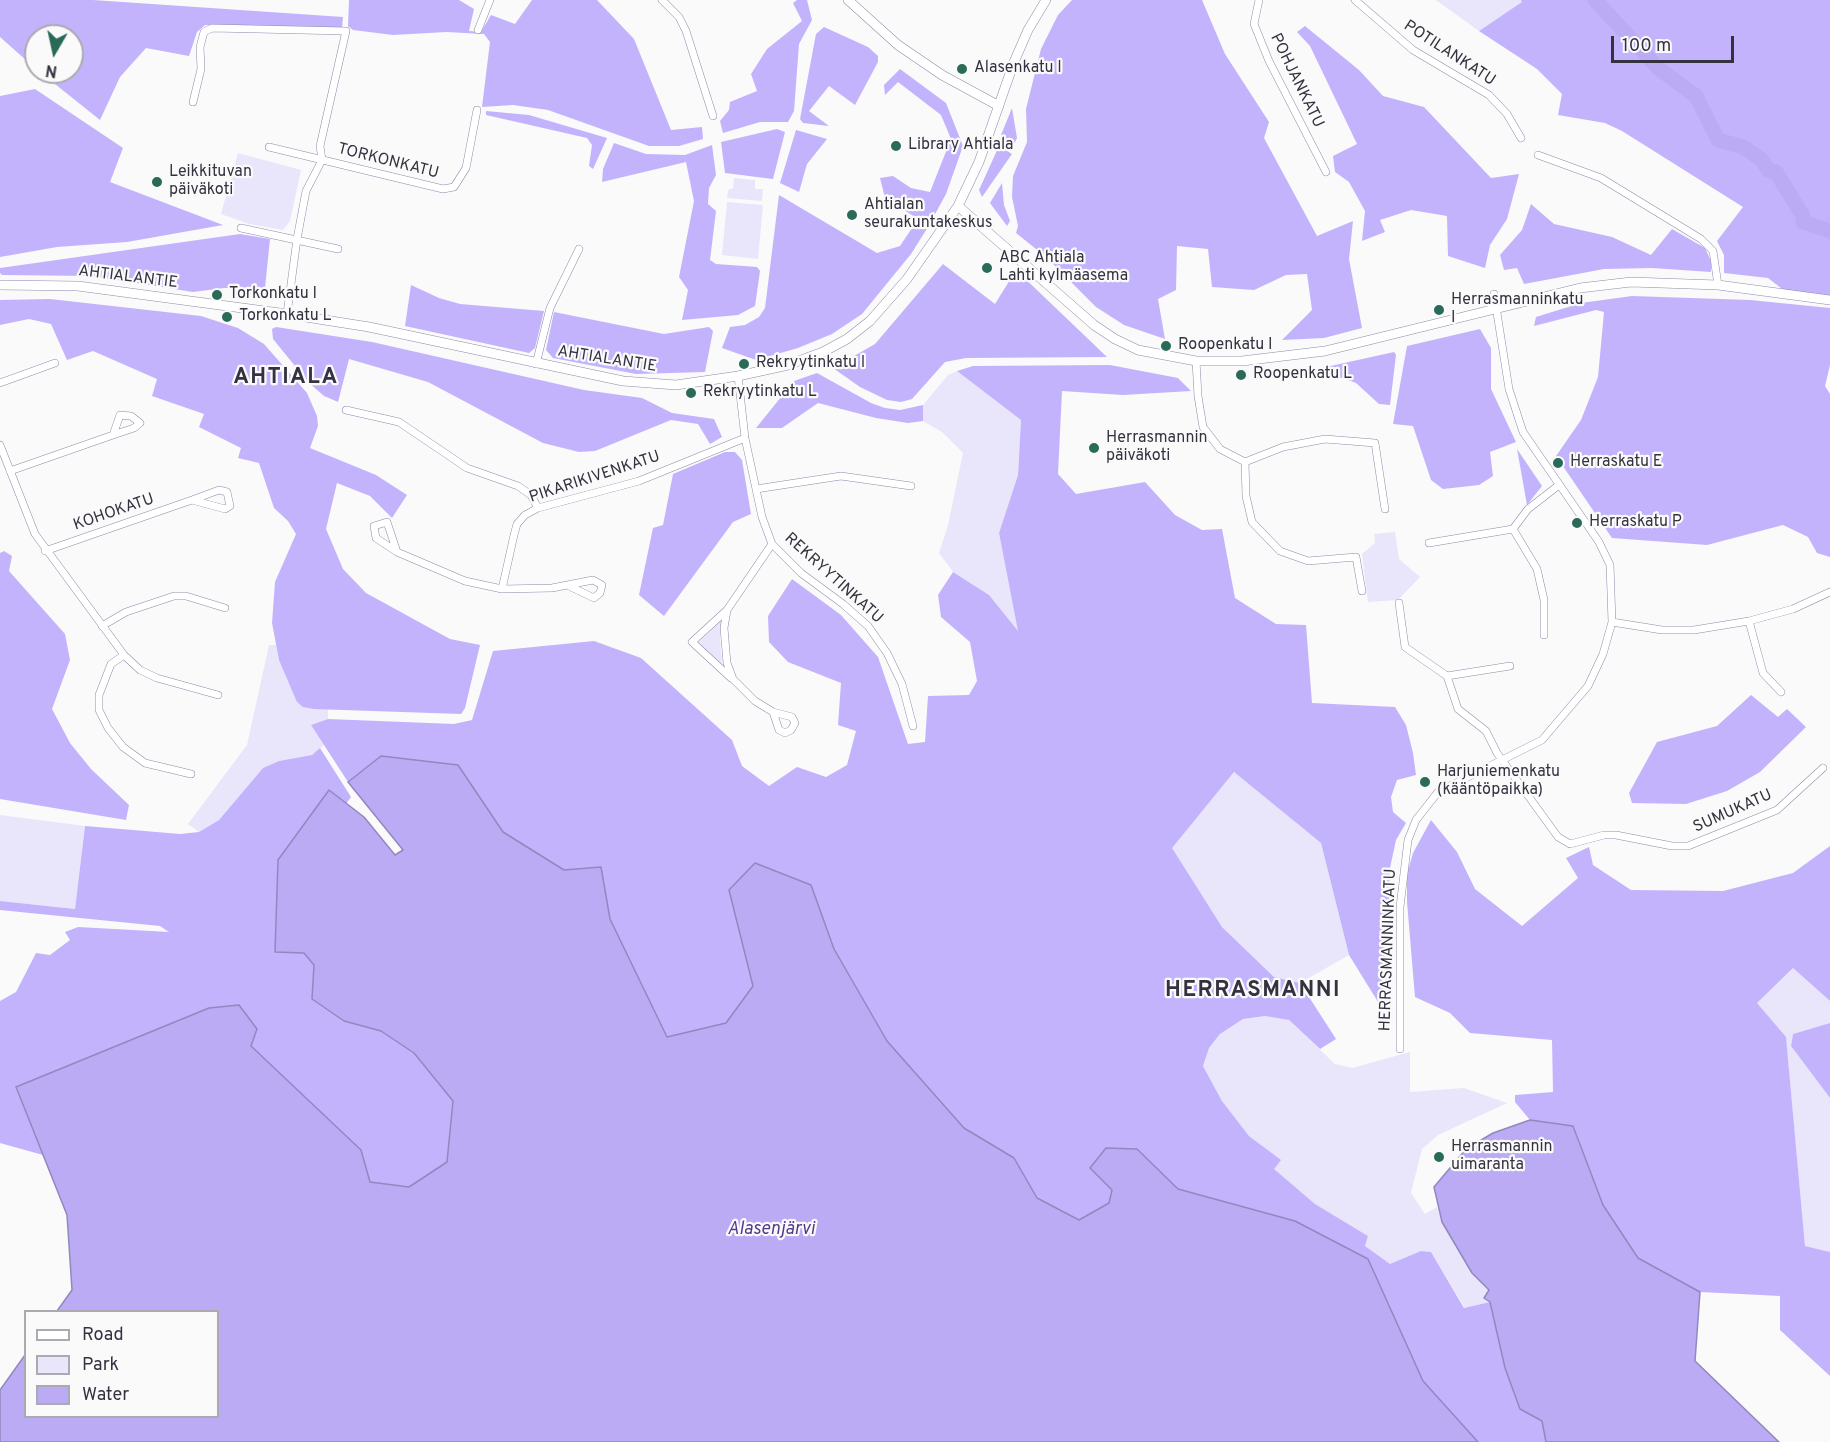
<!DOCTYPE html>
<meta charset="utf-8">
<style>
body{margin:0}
#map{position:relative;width:1830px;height:1442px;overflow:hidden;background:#fafafa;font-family:Overpass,sans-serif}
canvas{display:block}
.legend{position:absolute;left:24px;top:1310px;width:195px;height:108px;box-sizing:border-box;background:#fafafa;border:2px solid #abaab0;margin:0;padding:8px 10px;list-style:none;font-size:18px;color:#353240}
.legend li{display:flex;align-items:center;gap:12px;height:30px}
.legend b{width:30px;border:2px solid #abaab0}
.north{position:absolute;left:24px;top:24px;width:60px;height:60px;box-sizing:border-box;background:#fafafa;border:2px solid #abaab0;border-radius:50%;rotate:189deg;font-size:16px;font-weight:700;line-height:24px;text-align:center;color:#353240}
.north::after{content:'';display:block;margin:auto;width:21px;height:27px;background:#296a58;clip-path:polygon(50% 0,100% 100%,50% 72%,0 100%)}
.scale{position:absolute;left:1611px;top:36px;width:123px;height:27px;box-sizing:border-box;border:3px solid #353240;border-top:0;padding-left:8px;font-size:18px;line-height:21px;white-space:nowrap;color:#353240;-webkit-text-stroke:4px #fafafa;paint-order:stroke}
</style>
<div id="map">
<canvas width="1830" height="1442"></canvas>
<ul class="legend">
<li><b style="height:8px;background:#fff"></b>Road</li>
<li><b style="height:16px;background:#e9e5fb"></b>Park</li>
<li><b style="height:16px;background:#bbabf5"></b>Water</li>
</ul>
<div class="north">N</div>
<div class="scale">100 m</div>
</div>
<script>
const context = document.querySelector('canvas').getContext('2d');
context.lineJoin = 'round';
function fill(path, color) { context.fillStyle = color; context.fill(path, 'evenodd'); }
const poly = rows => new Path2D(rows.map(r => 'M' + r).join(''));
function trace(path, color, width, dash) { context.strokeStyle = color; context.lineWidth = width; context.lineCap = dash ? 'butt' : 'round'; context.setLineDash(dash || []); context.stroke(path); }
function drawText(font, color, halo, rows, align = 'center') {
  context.font = font + ' Overpass,sans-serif'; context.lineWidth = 4.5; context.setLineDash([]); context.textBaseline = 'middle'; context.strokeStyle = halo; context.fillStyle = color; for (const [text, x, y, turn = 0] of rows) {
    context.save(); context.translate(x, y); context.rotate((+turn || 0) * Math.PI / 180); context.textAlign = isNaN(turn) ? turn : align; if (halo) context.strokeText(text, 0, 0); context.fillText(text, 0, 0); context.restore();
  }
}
fill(poly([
 [1436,0,1521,0,1523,2,1479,31],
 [238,153,301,170,290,221,283,230,249,224,221,214],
 [734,178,755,180,755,189,763,189,762,201,727,198,728,190,733,188],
 [727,202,763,205,758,259,722,255],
 [957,371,1021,420,1018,475,999,533,1019,633,989,595,953,572,939,553,948,525,963,453,942,432,923,421,923,405,948,375],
 [1395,532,1399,559,1420,577,1398,600,1368,602,1362,554,1375,543,1374,534],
 [722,620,720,638,722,665,702,649,699,642],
 [269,645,276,645,279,660,314,709,328,709,328,719,311,725,324,745,312,755,279,761,263,768,219,820,199,832,188,824,247,745],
 [1234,772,1321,843,1349,955,1300,983,1274,977,1222,927,1171,848],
 [0,815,85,826,75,909,0,901],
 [1793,968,1830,1001,1830,1023,1793,1034,1791,1046,1830,1098,1830,1252,1805,1246,1786,1038,1757,1003],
 [1265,1016,1289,1020,1335,1064,1352,1068,1410,1052,1410,1092,1464,1088,1507,1103,1438,1135,1422,1149,1411,1193,1425,1214,1437,1207,1442,1223,1472,1273,1489,1291,1490,1302,1465,1308,1431,1252,1421,1251,1390,1265,1365,1246,1368,1236,1315,1204,1273,1169,1280,1160,1249,1136,1222,1101,1203,1066,1209,1048,1220,1034,1243,1019]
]), '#e9e5fb');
fill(poly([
 [0,0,93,0,343,17,342,28,205,25,197,32,189,56,146,48,120,77,100,120,40,72,72,72,72,36,36,36,36,69,0,37],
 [349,0,459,0,474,9,469,31,481,32,491,15,515,24,532,0,597,0,634,39,671,130,702,127,703,139,679,146,649,146,548,110,513,105,482,107,490,42,484,34,446,32,393,35,353,30,348,26],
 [797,0,807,0,812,20,799,44,794,111,788,122,760,122,723,133,720,121,729,110,730,102,757,91,751,74,767,49,802,21,793,3],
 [1072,0,1202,0,1225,54,1269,122,1264,138,1317,236,1353,221,1349,259,1362,328,1324,338,1282,340,1312,310,1307,274,1286,275,1254,290,1212,287,1208,249,1177,246,1176,290,1158,299,1165,339,1124,325,1096,307,1046,257,1016,233,1018,226,1012,197,1013,176,1027,142,1026,109,1041,49,1058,15],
 [1521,0,1830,0,1830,296,1786,292,1768,278,1724,273,1724,255,1717,241,1743,207,1622,131,1605,123,1558,115,1562,94,1537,69,1479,31,1522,2],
 [1305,26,1359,70,1383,96,1424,107,1491,178,1519,174,1507,219,1490,245,1485,268,1448,256,1447,216,1411,210,1380,220,1385,232,1362,241,1365,211,1349,182,1335,172,1333,156,1357,144,1310,46,1297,32],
 [824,27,868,47,878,56,878,62,855,105,829,86,809,111,829,126,803,123,800,119,816,34],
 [900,69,946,103,963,146,946,194,928,227,911,254,862,314,832,334,798,348,756,360,722,348,730,327,745,325,759,317,765,308,779,195,877,253,900,246,918,219,885,198,880,178,893,176,911,188,930,192,951,139,941,115,898,82,885,95,884,85],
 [35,89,123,148,110,182,223,225,127,242,57,247,0,257,0,96],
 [1012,108,1017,138,1014,144,1001,135],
 [486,111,529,115,607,138,593,169,589,166,592,145,587,138,486,115],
 [777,129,785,132,773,179,725,173,721,142],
 [796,130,827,139,807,164,799,192,780,183],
 [614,143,646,154,685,155,712,145,716,175,709,188,708,204,716,211,710,260,716,264,757,267,760,271,755,306,738,315,682,320,688,290,679,277,694,201,686,162,602,182,603,169],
 [999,146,1012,154,982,197,979,190],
 [1002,183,1004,205,1010,221,1007,226,990,203],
 [1531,204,1554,224,1612,237,1651,255,1672,229,1705,248,1711,261,1711,272,1652,268,1604,269,1524,284,1517,268,1504,270,1500,255,1522,230],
 [240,234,270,239,265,288,224,288,193,292,92,276,2,275,0,273,0,268],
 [943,264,995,304,1016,270,1107,357,966,358,945,362,912,399,901,402,887,400,860,387,833,368,875,344],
 [411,285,439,298,460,304,544,311,535,348,529,353,405,326],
 [1632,296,1750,300,1830,308,1830,365,1825,386,1830,394,1830,557,1817,553,1808,537,1783,525,1707,545,1612,538,1556,456,1581,420,1598,377,1604,312,1596,310,1534,326,1536,317,1581,303],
 [50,299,201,316,238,328,264,344,307,393,317,416,318,426,310,448,376,475,407,495,392,518,370,496,337,483,326,529,343,569,366,593,450,639,480,645,465,708,461,714,314,709,303,707,297,702,279,660,272,623,275,582,296,534,288,521,274,508,259,463,238,458,241,448,199,427,204,414,152,396,157,379,93,351,67,360,51,324,29,319,0,325,0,300],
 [554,312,664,334,709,327,713,331,705,372,636,374,553,358,546,350],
 [276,327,372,342,584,390,642,398,672,413,714,419,722,437,710,444,698,424,671,420,595,451,579,452,543,443,428,382,349,359,338,402,324,396,308,382,273,339,272,329],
 [1480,329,1491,348,1491,389,1516,442,1490,452,1493,476,1479,485,1443,489,1431,480,1413,426,1393,424,1407,346],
 [1394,352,1396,355,1390,405,1379,404,1356,383,1343,378,1309,377,1308,371],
 [1110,365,1178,378,1191,391,1123,395,1062,391,1058,474,1076,494,1145,482,1175,515,1202,530,1222,529,1235,598,1276,624,1306,625,1312,703,1395,707,1406,725,1413,753,1416,775,1397,780,1391,797,1393,812,1406,823,1396,840,1390,868,1388,983,1392,1001,1383,1010,1349,955,1321,843,1234,772,1172,848,1222,927,1274,977,1300,983,1336,1039,1320,1049,1289,1020,1265,1016,1243,1019,1220,1034,1209,1048,1203,1066,1222,1101,1249,1136,1281,1160,1274,1169,1315,1204,1368,1236,1365,1246,1390,1264,1421,1251,1431,1252,1464,1308,1490,1302,1496,1322,1542,1421,1546,1442,1478,1442,1423,1381,1368,1259,1295,1221,1178,1189,1137,1149,1112,1190,1109,1203,1079,1220,1037,1198,1014,1158,964,1128,887,1041,834,949,811,885,729,890,753,986,726,1023,667,1037,610,919,601,867,564,870,503,832,458,765,381,756,348,782,311,725,328,719,454,724,472,720,493,651,594,641,641,658,732,740,742,766,769,786,797,767,826,777,847,765,856,731,838,725,841,683,788,662,769,642,768,616,792,579,841,615,878,657,908,744,925,742,928,696,969,695,977,681,970,642,941,617,938,595,953,572,989,595,1018,631,999,533,1018,475,1021,420,957,371,973,366],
 [817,373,871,403,885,408,900,410,923,405,923,421,908,423,876,418,818,403,782,428,756,428,794,381],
 [1517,449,1542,486,1527,505],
 [725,452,735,452,742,460,751,514,733,522,664,616,639,595,653,528,663,525,673,474],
 [4,551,12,556,9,571,65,634,70,660,52,709,70,743,91,769,129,805,126,820,0,799,0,553],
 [1751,695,1778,717,1787,709,1806,727,1760,772,1727,791,1686,804,1632,803,1629,793,1657,742,1717,726],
 [320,748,351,797,346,804,329,790,275,951,304,953,314,965,312,999,344,1021,381,1031,414,1053,453,1101,447,1162,409,1187,370,1182,361,1150,251,1046,16,1088,43,1155,0,1143,0,1001,16,992,36,953,50,955,70,940,65,932,78,927,169,932,160,926,0,910,0,901,75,909,85,826,180,834,199,832,219,820,263,768,279,761,312,755],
 [1431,820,1457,852,1475,889,1522,926,1578,878,1566,858,1589,847,1593,865,1631,890,1723,891,1793,873,1830,846,1830,1001,1793,968,1757,1003,1786,1037,1805,1246,1830,1252,1830,1376,1780,1330,1780,1296,1700,1292,1638,1258,1603,1205,1574,1127,1530,1120,1515,1102,1515,1095,1553,1092,1552,1040,1470,1033,1450,1013,1415,997,1407,902,1407,874,1413,853],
 [1830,1023,1830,1098,1791,1046,1793,1034]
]), '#c3b3fd');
const water = poly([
 [381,756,458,765,503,832,564,870,601,867,610,919,667,1037,726,1023,753,986,729,890,755,863,811,885,834,949,887,1041,964,1128,1014,1158,1037,1198,1079,1220,1109,1203,1112,1190,1090,1168,1106,1148,1137,1149,1178,1189,1295,1221,1368,1259,1423,1381,1478,1442,0,1442,0,1390,25,1355,26,1416,218,1416,218,1312,57,1311,72,1290,67,1215,16,1087,209,1008,239,1005,257,1029,251,1046,361,1150,370,1182,409,1187,447,1162,453,1101,414,1053,381,1031,344,1021,312,999,314,965,304,953,275,952,278,860,329,790,364,817,395,855,403,850,348,782,381,756],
 [1530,1120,1573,1126,1603,1205,1638,1258,1700,1292,1695,1361,1779,1442,1546,1442,1542,1421,1520,1409,1505,1368,1490,1302,1484,1298,1489,1290,1472,1273,1442,1222,1434,1187,1466,1149,1493,1133,1530,1120]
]);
fill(water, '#bbabf5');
trace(water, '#9387bf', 1.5);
trace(poly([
 [1595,0,1658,68,1696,96,1718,140,1743,147,1761,159,1769,171,1776,172,1803,216,1803,222,1830,231]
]), '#bbabf5', 15);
const street = poly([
 [662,0,679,17,686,31,713,116],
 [1259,0,1254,24,1269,61,1326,172],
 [1355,0,1413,50,1489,95,1507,114,1521,138],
 [478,30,490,0],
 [193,102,201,69,200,47,204,32,212,28,346,31,320,146,322,160],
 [269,147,443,189,454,187,466,168,477,110],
 [1538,155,1601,178,1701,239,1713,251,1718,285],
 [241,228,338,249],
 [287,314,297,239,306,191,322,160],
 [1196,361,1198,396,1203,427,1220,449,1245,462],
 [536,364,550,308,579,249],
 [738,376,745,438,762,517,772,544,801,573,843,604,868,626,887,653,902,684,913,726],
 [0,383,55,363],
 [346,410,399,422,467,468,518,486,531,495,538,508],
 [0,445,35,534,124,655,140,670,157,678,218,695],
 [1245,462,1246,496,1252,522,1280,551,1308,561,1356,557,1362,591],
 [1245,462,1283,447,1325,439,1375,443,1385,509],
 [10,471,113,435,134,428,140,423,131,416,120,415,113,435],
 [756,489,841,476,911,486],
 [1513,529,1537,569,1544,600,1544,635],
 [1513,529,1528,509,1559,485],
 [1429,543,1513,529],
 [772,544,727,610,724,628,727,663,733,679,755,701,773,712,779,730,785,733,791,730,795,723,792,717,773,712],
 [45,551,192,500,225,509,230,506,227,492,219,490,192,500],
 [397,552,376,538,374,526,387,522,397,552,465,581,502,589,552,588,593,580,602,585,600,593,594,598,569,586],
 [502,589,514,535,517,524,525,515,538,508,639,481,745,438],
 [1399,603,1405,647,1447,676],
 [727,610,692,642,731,678],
 [1749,621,1763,673,1781,692],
 [1612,622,1662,630,1694,630,1749,621,1793,609,1830,592],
 [102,626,126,612,174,596,186,596,225,608],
 [124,655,111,664,99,695,99,710,108,728,123,747,145,763,191,774],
 [1447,676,1458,709,1486,731,1497,753,1558,837,1570,844,1604,835,1616,835,1672,846,1688,846,1777,810,1823,768],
 [1447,676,1510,666],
 [1400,1049,1400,907,1408,840,1416,820,1438,792,1542,740,1588,686,1603,654,1612,622,1610,565,1599,542,1523,432,1509,389,1494,294]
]);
const secondary = poly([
 [848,0,898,45,942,75,999,106],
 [958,206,1094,325,1115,339,1138,350,1196,361,1242,361,1325,351,1580,288,1631,282,1718,285,1830,300],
 [0,285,78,286,287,314,369,327,623,381,676,385,738,376,788,365,823,352,847,339,870,321,907,279,958,206,979,162,1014,62,1028,30,1046,0]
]);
trace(street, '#8f89a9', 8);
trace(secondary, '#8f89a9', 10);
trace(street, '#fff', 7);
trace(secondary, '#fff', 9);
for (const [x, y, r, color] of [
 [962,69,6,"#296a58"],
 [896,146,6,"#296a58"],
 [157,182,6,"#296a58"],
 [852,215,6,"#296a58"],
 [987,268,6,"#296a58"],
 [217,295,6,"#296a58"],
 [1439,310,6,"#296a58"],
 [227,317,6,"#296a58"],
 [1166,346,6,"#296a58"],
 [744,364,6,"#296a58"],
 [1241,375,6,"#296a58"],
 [691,393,6,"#296a58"],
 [1094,448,6,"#296a58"],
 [1558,463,6,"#296a58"],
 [1577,523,6,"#296a58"],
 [1425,782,6,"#296a58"],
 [1439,1157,6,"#296a58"]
]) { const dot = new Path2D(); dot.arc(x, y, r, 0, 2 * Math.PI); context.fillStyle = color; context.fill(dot); trace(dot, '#fafafa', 2); }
drawText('16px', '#353240', '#fafafa', [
 ["POTILANKATU",1449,54,33],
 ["POHJANKATU",1296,81,64],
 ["TORKONKATU",388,162,14],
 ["AHTIALANTIE",128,278,7],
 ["AHTIALANTIE",607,360,9],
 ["PIKARIKIVENKATU",595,478,-18],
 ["KOHOKATU",114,513,-19],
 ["REKRYYTINKATU",833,579,42],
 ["SUMUKATU",1733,812,-24],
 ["HERRASMANNINKATU",1389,950,-88]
]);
drawText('16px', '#353240', '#fafafa', [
 ["Alasenkatu I",974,69],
 ["Library Ahtiala",908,146],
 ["Leikkituvan",169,173],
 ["päiväkoti",169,191],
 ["Ahtialan",864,206],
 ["seurakuntakeskus",864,224],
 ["ABC Ahtiala",999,259],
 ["Lahti kylmäasema",999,277],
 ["Torkonkatu I",229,295],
 ["Herrasmanninkatu",1451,301],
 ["I",1451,319],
 ["Torkonkatu L",239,317],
 ["Roopenkatu I",1178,346],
 ["Rekryytinkatu I",756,364],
 ["Roopenkatu L",1253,375],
 ["Rekryytinkatu L",703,393],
 ["Herrasmannin",1106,439],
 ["päiväkoti",1106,457],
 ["Herraskatu E",1570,463],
 ["Herraskatu P",1589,523],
 ["Harjuniemenkatu",1437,773],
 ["(kääntöpaikka)",1437,791],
 ["Herrasmannin",1451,1148],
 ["uimaranta",1451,1166]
], 'left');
drawText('italic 18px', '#53398d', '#fafafa', [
 ["Alasenjärvi",771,1230]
]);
context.letterSpacing = '1.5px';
drawText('bold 22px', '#353240', '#fafafa', [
 ["AHTIALA",286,379],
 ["HERRASMANNI",1253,992]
]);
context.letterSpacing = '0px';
</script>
